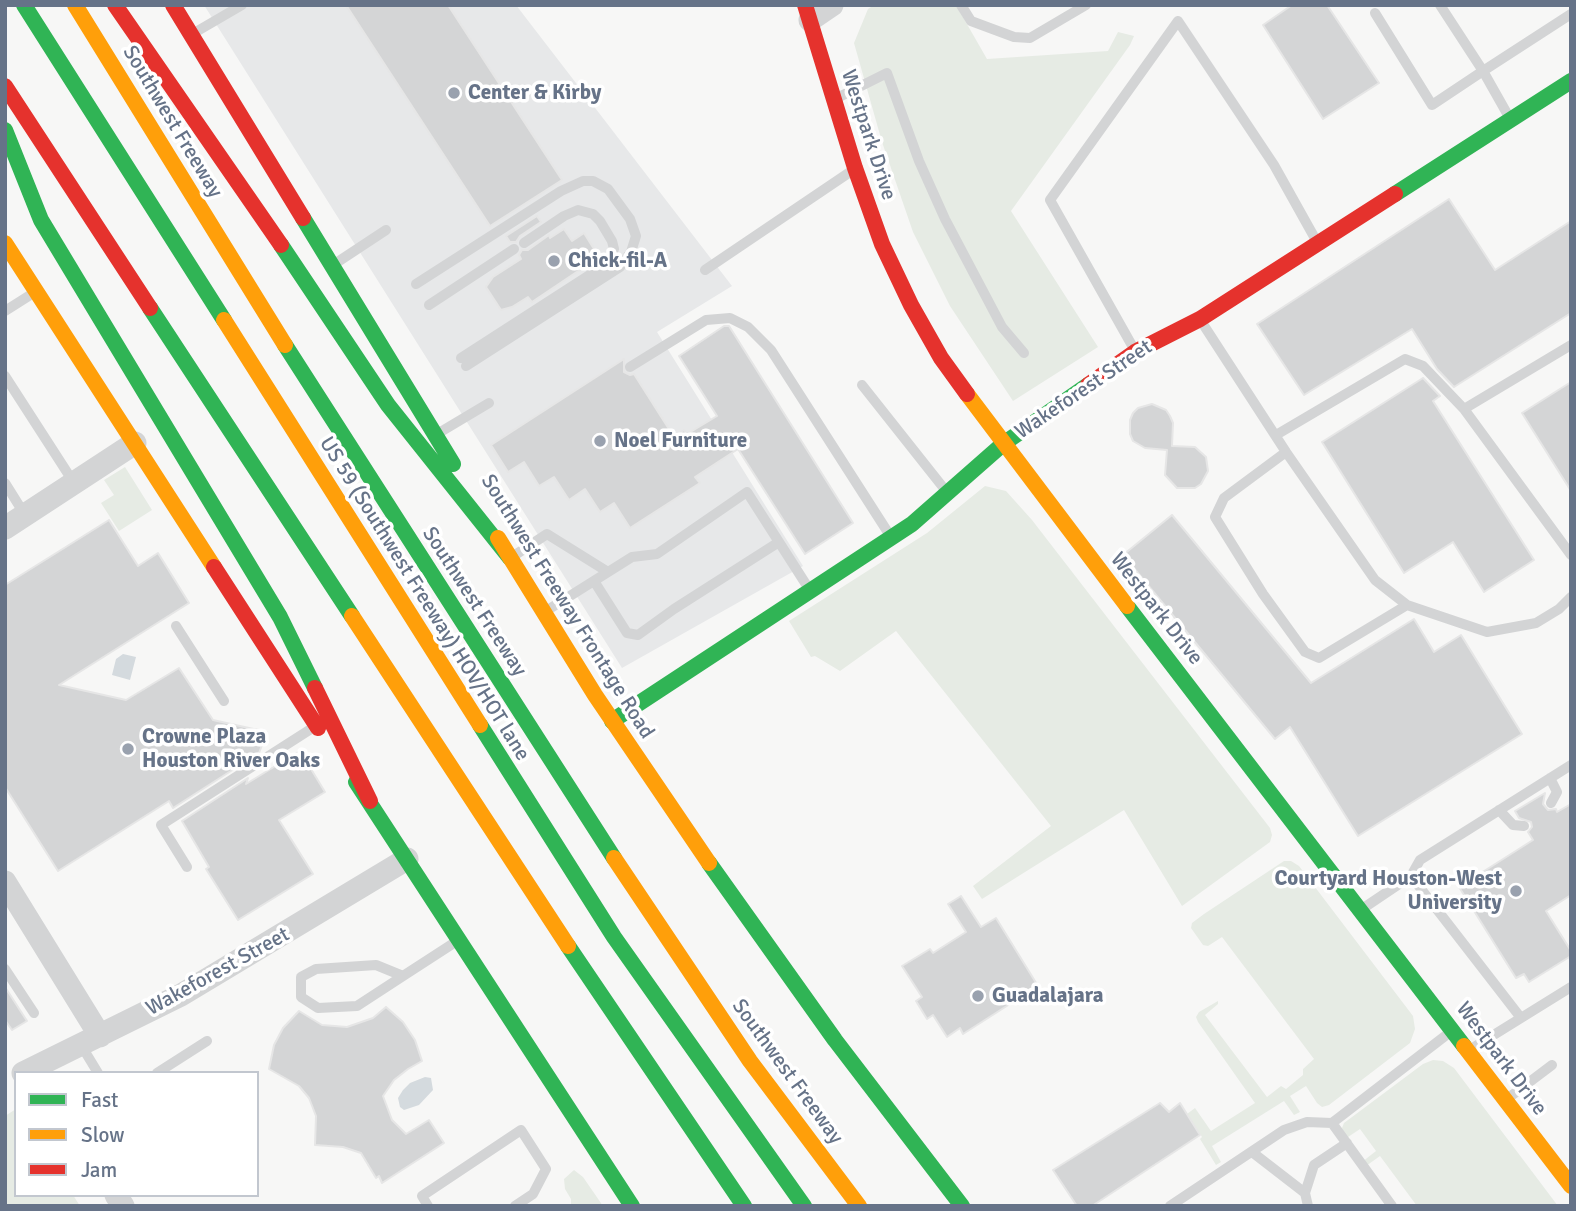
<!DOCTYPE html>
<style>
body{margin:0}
#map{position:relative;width:1576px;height:1211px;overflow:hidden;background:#f7f7f6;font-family:Signika,sans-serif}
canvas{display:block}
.frame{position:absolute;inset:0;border:7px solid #667388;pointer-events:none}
.legend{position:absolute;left:14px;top:1071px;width:245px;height:126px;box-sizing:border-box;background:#fff;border:2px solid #c2c7cf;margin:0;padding:9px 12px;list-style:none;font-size:21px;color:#667388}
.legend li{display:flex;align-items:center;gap:14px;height:35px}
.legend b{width:35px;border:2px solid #c2c7cf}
</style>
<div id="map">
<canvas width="1576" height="1211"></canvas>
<div class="frame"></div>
<ul class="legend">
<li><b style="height:9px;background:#30b455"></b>Fast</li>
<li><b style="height:9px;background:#ff9f0a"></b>Slow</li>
<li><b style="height:9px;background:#e5322d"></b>Jam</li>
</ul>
</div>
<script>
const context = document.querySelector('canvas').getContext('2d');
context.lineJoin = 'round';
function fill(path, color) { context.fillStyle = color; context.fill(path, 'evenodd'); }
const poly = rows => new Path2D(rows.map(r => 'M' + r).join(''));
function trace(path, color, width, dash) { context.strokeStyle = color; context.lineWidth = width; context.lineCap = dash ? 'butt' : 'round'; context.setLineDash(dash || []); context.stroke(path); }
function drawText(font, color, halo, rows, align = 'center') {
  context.font = font + ' Signika,sans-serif'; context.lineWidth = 7; context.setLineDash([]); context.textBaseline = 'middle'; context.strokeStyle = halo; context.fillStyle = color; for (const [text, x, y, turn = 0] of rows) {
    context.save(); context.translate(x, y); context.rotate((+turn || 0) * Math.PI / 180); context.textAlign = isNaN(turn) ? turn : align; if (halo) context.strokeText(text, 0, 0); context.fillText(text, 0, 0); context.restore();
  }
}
fill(poly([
 [204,5,516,5,732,286,657,332,803,566,622,668]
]), '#e7e8e9');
fill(poly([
 [874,5,956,5,987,59,1108,51,1118,32,1134,36,1130,45,1011,211,1098,347,1013,401,950,306,913,232,882,142,854,43,868,9],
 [125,467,152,510,119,531,101,503,114,495,104,480],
 [985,486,1006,491,1032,520,1270,828,1272,835,1270,842,1182,906,1124,810,982,899,973,886,1051,826,896,631,840,671,815,656,811,657,789,621,927,533],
 [1284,861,1291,861,1299,866,1413,1016,1415,1029,1410,1043,1329,1105,1322,1107,1317,1103,1306,1086,1290,1096,1300,1112,1294,1115,1284,1101,1212,1146,1221,1162,1216,1165,1200,1139,1202,1137,1187,1114,1195,1108,1211,1131,1255,1103,1198,1022,1196,1017,1199,1012,1218,1001,1218,1004,1205,1015,1267,1097,1281,1086,1286,1089,1303,1075,1303,1069,1314,1059,1222,937,1208,946,1203,945,1191,928,1192,923,1204,914],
 [1433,1060,1443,1061,1454,1068,1558,1206,1417,1206,1380,1156,1366,1166,1362,1162,1376,1151,1360,1129,1345,1139,1342,1128,1344,1123,1423,1064],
 [16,1109,16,1195,73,1195,80,1206,5,1206,5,1116],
 [574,1170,583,1177,603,1206,571,1206,571,1199,565,1189,564,1179]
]), '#e6ebe4');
fill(poly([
 [123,654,136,657,130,680,112,675,116,659],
 [425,1077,431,1078,433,1090,419,1105,404,1110,400,1107,398,1098,403,1090,410,1083]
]), '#d4dade');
const building = poly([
 [346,5,448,5,562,180,490,226,346,5],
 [1292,5,1327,5,1379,83,1323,119,1263,25,1292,5],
 [1449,199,1495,270,1571,221,1571,313,1454,387,1437,369,1412,329,1304,395,1257,324,1449,199],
 [537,216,541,222,520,236,516,242,510,242,506,236,537,216],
 [564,229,572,241,584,233,599,257,532,302,528,297,512,307,501,310,486,287,493,277,521,259,519,255,522,250,528,250,549,235,550,238,564,229],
 [724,326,729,326,853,523,805,554,738,449,695,477,700,483,630,528,614,503,600,512,585,489,569,500,554,477,539,486,524,462,508,472,491,445,624,359,624,372,630,375,634,374,674,437,684,430,687,434,717,416,679,356,724,326],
 [1423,378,1440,396,1433,401,1534,560,1484,592,1453,542,1404,573,1322,442,1423,378],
 [1571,382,1571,491,1522,413,1571,382],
 [1152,404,1166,410,1170,416,1173,423,1172,446,1195,447,1206,457,1208,471,1201,484,1195,488,1177,488,1165,475,1167,450,1145,448,1133,441,1130,434,1130,420,1133,413,1138,408,1152,404],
 [1172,515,1311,683,1414,619,1434,652,1461,635,1522,734,1358,836,1290,727,1275,739,1123,555,1172,515],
 [109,520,138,566,158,553,189,603,59,685,126,700,179,668,213,720,267,732,259,753,173,808,169,801,58,871,5,787,5,585,109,520],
 [300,751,325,792,279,820,313,874,238,920,206,869,209,867,182,821,248,778,246,784,300,751],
 [1545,793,1543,804,1548,810,1556,809,1557,812,1571,804,1571,895,1546,911,1571,951,1571,956,1529,982,1524,974,1516,978,1459,887,1533,840,1528,832,1532,827,1531,822,1519,818,1515,811,1545,793],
 [961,896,981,927,996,918,1038,986,963,1034,960,1028,947,1037,933,1015,927,1019,916,1001,922,997,902,966,930,949,933,953,966,932,948,904,961,896],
 [5,987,27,1021,12,1030,5,1020,5,987],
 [386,1007,403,1022,415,1040,422,1061,408,1069,394,1080,383,1096,392,1120,406,1134,429,1120,444,1143,382,1183,379,1176,376,1178,361,1153,343,1147,315,1145,316,1116,309,1098,299,1086,269,1069,274,1045,283,1028,299,1011,322,1025,347,1027,373,1018,386,1007],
 [1160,1103,1169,1112,1180,1103,1200,1135,1092,1206,1077,1206,1053,1170,1160,1103]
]);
fill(building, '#d4d5d6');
trace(building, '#e6e6e6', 2);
trace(poly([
 [961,5,971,21,1014,37,1030,38,1086,5],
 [1375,13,1432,105,1483,71,1440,5],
 [194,33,242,5],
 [837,98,887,73,919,161,945,219,1002,327,1024,353],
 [1509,117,1483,71,1571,14],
 [333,265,386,230],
 [705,270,853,170],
 [416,284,561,191,583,181,593,181,608,189,630,219,636,236,631,252,620,267,466,366],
 [429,305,514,249],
 [5,311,35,292],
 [1201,321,1286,452,1375,580,1407,605,1487,632,1536,623,1559,609,1571,597],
 [1134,349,1050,200,1178,21,1274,165,1317,242],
 [461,358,602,267,609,262,614,249,612,241,600,221,593,214,578,210,564,216,524,243],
 [630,367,706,320,730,318,748,327,771,350,889,534],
 [5,376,74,483],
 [862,385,946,491],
 [1464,409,1571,345],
 [437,434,489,403],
 [1276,435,1405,359,1423,366,1464,409,1571,555],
 [1286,452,1224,498,1215,517,1263,594,1305,652,1319,658,1407,605],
 [5,483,25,515],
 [515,555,547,534,608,572],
 [594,581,627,633,638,635,674,609,779,542],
 [546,611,632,557,657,554,747,492,809,589],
 [176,626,224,701],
 [1550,778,1557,792,1551,803],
 [1499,810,1513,825,1524,826],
 [187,867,161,825,314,727],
 [1411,876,1521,1018],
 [1362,909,1411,876,1420,860,1571,765],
 [376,965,403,976,357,1006,318,1008,301,997,301,977,316,969,376,965],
 [5,969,34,1013],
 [403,976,457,941],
 [81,1045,98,1073],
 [1471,1049,1571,987],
 [157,1073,207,1041],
 [1507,1099,1552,1065],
 [1332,1123,1449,1033],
 [1252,1152,1305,1193],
 [428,1206,422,1196,521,1130,546,1169,533,1194,515,1206],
 [1170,1206,1284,1130,1307,1122,1332,1123,1392,1206],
 [1308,1206,1305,1193,1314,1165,1347,1143]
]), '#d3d4d5', 10);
trace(poly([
 [810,20,832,5],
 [5,528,135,443],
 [5,882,100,1036],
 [23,1073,181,995,407,859],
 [116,1195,123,1206]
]), '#d3d4d5', 23);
trace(poly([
 [24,5,224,320],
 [5,130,41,220,280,617,315,688],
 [1395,194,1571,81],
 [303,218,453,464],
 [281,245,388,405,510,558],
 [150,308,352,616],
 [285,345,614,858],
 [1127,606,1464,1046],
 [612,721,912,524,1003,444,1088,385],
 [480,725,614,937,804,1206],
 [356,782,632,1206],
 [709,863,835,1040,962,1206],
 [568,946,744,1206]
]), '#30b455', 16);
trace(poly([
 [75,5,285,345],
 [5,243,214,567],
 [224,320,480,725],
 [967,394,1127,606],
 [498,538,595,695,709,863],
 [352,616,568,946],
 [614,858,750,1061,859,1206],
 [1464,1046,1571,1186]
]), '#ff9f0a', 16);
trace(poly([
 [115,5,281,245],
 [173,5,303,218],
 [805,5,855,168,882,244,911,305,941,358,967,394],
 [5,86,150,308],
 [1088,385,1135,352,1200,319,1395,194],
 [214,567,318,728],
 [315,688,370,801]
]), '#e5322d', 16);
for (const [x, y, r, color] of [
 [454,93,7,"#99a1ae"],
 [554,261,7,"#99a1ae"],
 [600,441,7,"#99a1ae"],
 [128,749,7,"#99a1ae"],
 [1516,891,7,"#99a1ae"],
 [978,996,7,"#99a1ae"]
]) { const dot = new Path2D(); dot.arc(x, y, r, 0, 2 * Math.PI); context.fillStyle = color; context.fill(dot); trace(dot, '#fff', 2.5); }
drawText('bold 21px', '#667388', '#fff', [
 ["Center & Kirby",468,93],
 ["Chick-fil-A",568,261],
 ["Noel Furniture",614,441],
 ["Crowne Plaza",142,737],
 ["Houston River Oaks",142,761],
 ["Courtyard Houston-West",1502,879,"right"],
 ["University",1502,903,"right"],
 ["Guadalajara",992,996]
], 'left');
drawText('21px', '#667388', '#fff', [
 ["Southwest Freeway",172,122,59],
 ["Westpark Drive",868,135,72],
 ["Wakeforest Street",1084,390,-34],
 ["US 59 (Southwest Freeway) HOV/HOT lane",424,599,58],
 ["Southwest Freeway",474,602,57],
 ["Southwest Freeway Frontage Road",567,607,58],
 ["Westpark Drive",1156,609,52],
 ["Wakeforest Street",218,972,-29],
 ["Westpark Drive",1501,1059,53],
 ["Southwest Freeway",787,1072,54]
]);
</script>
